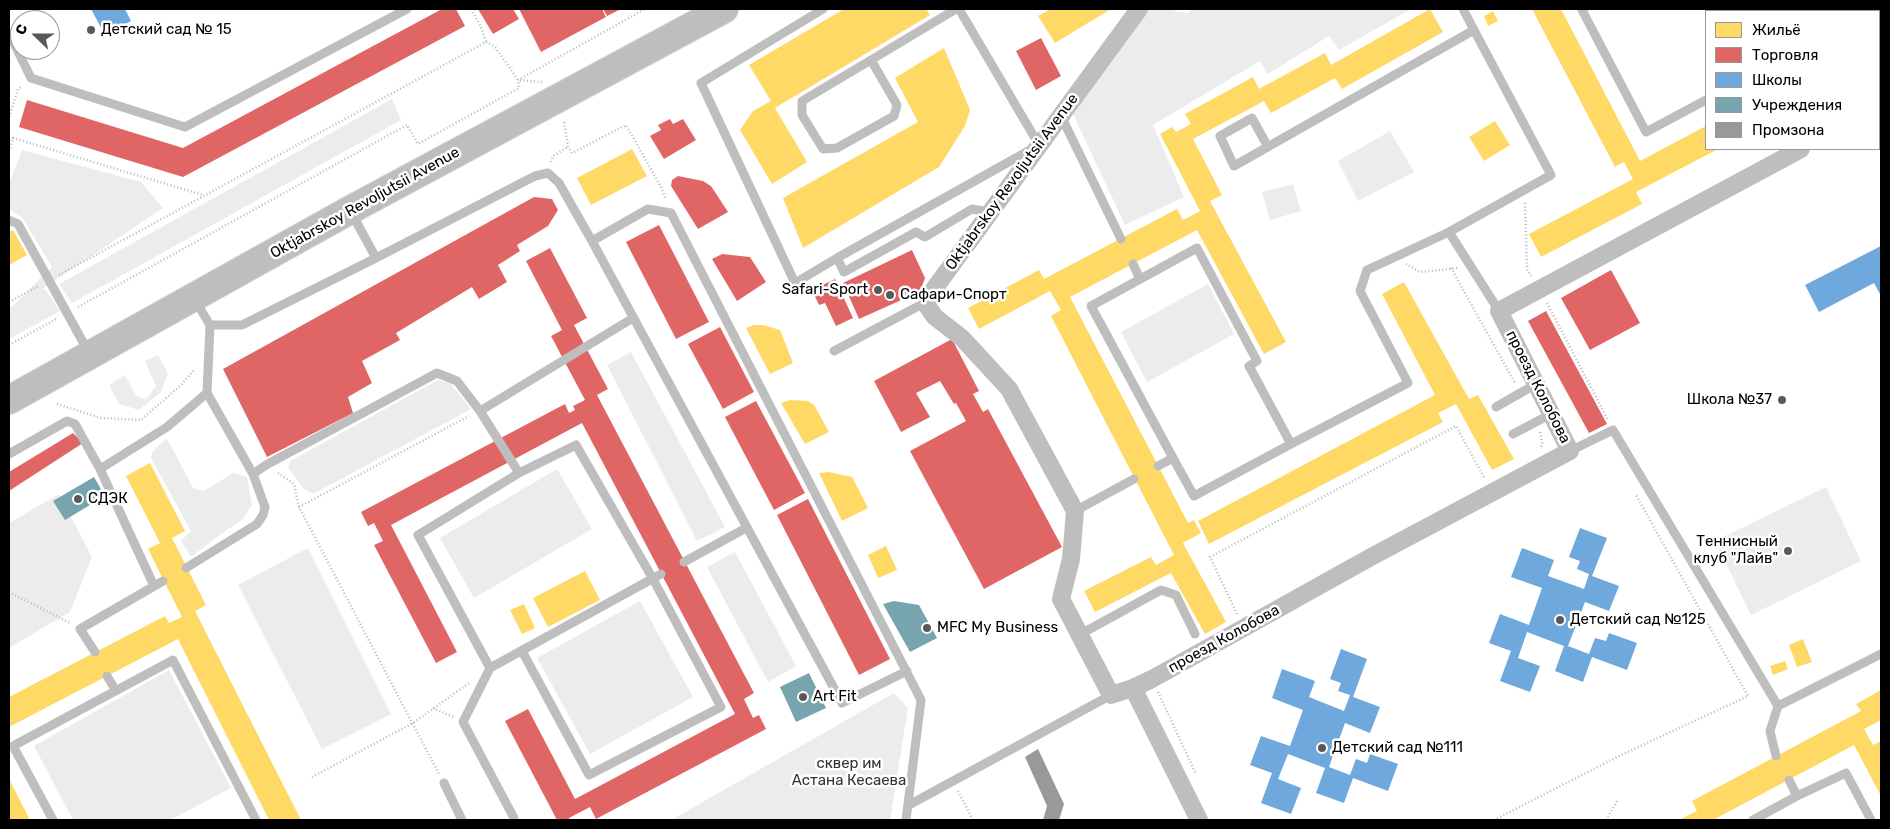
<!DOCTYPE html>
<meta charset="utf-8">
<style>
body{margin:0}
#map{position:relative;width:1890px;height:829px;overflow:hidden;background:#fff;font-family:Rubik,sans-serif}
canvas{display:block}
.frame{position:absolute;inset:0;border:10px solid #000;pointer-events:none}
.legend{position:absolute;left:1705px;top:10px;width:175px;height:140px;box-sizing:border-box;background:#fff;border:1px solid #999;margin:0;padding:6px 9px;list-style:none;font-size:15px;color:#000}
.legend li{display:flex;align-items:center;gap:10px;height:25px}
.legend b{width:25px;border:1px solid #999}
.north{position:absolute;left:10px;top:10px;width:50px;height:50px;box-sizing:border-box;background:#fff;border:1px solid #999;border-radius:50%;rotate:292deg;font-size:14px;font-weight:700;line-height:20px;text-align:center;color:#000}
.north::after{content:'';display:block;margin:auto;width:18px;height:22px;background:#595959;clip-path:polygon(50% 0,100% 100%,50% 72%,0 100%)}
</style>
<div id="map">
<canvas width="1890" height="829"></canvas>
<div class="frame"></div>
<ul class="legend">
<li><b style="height:14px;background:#ffd966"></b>Жильё</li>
<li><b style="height:14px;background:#e06666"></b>Торговля</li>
<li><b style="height:14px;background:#6fa8dc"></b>Школы</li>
<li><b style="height:14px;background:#76a5af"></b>Учреждения</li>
<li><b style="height:14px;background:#999"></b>Промзона</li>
</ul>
<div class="north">С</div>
</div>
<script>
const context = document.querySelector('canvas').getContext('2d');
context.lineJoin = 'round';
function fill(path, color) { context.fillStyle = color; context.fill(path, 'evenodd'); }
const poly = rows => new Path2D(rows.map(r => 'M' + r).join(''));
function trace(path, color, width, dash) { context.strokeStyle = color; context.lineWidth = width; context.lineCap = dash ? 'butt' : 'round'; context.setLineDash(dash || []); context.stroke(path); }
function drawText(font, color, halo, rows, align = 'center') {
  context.font = font + ' Rubik,sans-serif'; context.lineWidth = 5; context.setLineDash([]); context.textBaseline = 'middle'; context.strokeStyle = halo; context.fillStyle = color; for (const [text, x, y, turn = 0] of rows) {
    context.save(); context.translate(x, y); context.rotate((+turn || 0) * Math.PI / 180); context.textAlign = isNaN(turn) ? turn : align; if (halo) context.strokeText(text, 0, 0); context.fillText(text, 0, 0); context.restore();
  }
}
fill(poly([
 [1146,9,1171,9,1177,12,1188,13,1191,9,1411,9,1339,50,1329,36,1268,74,1260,61,1153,125,1184,197,1125,225,1072,112],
 [392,99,401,120,72,303,59,284],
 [1390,131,1414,172,1358,201,1338,161],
 [22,150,141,182,163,208,42,289,45,289,60,311,9,339,9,308,14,305,52,267,22,217,9,209,9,184],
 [1293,184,1301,211,1270,220,1262,192],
 [1208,284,1234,334,1147,382,1121,332],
 [631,352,725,527,697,541,607,365],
 [158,355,168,374,160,393,139,410,119,404,109,385,125,375,136,396,146,399,156,386,145,361],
 [438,380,451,384,471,409,313,494,305,490,288,468,290,461],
 [166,439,169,442,193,488,204,491,233,473,247,477,252,505,242,520,221,534,191,557,181,541,191,531,151,458,153,451],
 [557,469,592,529,474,598,440,538],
 [1826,487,1861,561,1751,615,1715,541],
 [59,494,92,557,70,612,9,648,9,523],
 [308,548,391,714,322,749,238,585],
 [735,552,796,666,768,682,707,567],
 [640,601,693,697,590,754,537,658],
 [169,670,231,788,170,820,73,820,34,746],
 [894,693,908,708,890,820,671,820]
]), '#ececec');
fill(poly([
 [844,9,926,9,930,15,775,108,807,162,772,184,740,130,753,111,771,101,749,65],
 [1051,9,1111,9,1055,43,1038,16],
 [1430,9,1443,32,1342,89,1335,78,1271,113,1264,101,1193,139,1222,195,1210,201,1286,342,1264,354,1197,230,1070,297,1188,523,1194,520,1201,533,1183,543,1226,622,1205,634,1171,573,1095,612,1084,591,1151,557,1156,565,1174,555,1051,316,1061,310,1050,291,979,329,968,308,1039,270,1044,279,1177,209,1183,220,1200,211,1160,134,1172,127,1176,132,1191,124,1185,114,1253,77,1259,89,1325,53,1331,65],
 [1532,9,1561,9,1640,161,1706,126,1706,149,1718,149,1636,192,1642,204,1541,257,1529,234,1633,179,1624,162,1615,167],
 [1825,9,1855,9,1856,11,1827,11],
 [1493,11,1498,21,1488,26,1484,16],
 [944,48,970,110,965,126,939,167,803,248,783,198,918,122,895,78],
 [1495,121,1510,145,1484,161,1469,137],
 [632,149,647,176,591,205,577,178],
 [13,230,27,255,9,265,9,232],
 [1404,282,1469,399,1478,395,1514,459,1492,470,1456,404,1438,413,1443,422,1209,544,1198,521,1435,395,1382,294],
 [754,325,763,325,780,330,793,363,770,374,746,328],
 [790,400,808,401,814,405,829,432,805,444,781,403],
 [150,463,185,531,172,538,206,605,195,611,301,820,269,820,178,639,9,727,9,697,165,616,169,623,182,617,148,549,160,543,126,476],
 [829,472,852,477,868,508,842,521,819,473],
 [886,546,897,570,878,578,868,555],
 [585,571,600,600,548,627,533,598],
 [524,604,535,628,522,634,510,610],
 [1803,639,1812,662,1797,667,1789,645],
 [1785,661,1788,669,1773,675,1770,666],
 [1881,690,1881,720,1864,729,1873,745,1881,741,1881,796,1854,745,1713,820,1679,820,1697,811,1692,801,1861,711,1856,704],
 [9,779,30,820,9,820]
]), '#ffd966');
fill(poly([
 [442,9,456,9,465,26,183,177,19,127,27,100,183,148],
 [478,9,513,9,519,19,493,34],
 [519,9,602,9,606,17,541,52],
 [603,9,621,9,607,16],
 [1041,38,1061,76,1036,90,1016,51],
 [670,119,673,124,683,119,696,140,664,159,650,136,661,130,658,125],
 [678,176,703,181,711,186,728,212,698,229,671,186,672,180],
 [534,197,552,199,558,210,548,226,517,245,520,251,498,265,507,282,479,299,472,287,396,333,400,340,362,361,372,383,348,397,353,413,267,457,223,369],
 [659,225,709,322,676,339,626,242],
 [550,248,587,318,574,325,608,389,597,395,754,693,744,699,753,718,759,715,766,729,596,819,590,807,569,818,570,820,557,820,505,721,528,709,575,799,735,714,582,423,391,525,457,652,436,663,374,545,383,541,374,523,368,526,361,512,565,404,569,413,575,410,573,406,585,400,551,336,562,330,526,261],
 [912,250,925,278,922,286,917,293,859,319,843,283],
 [722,254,750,257,766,282,737,301,712,259],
 [1611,270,1640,323,1590,350,1561,298],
 [835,279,853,318,836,326,825,303,819,305,812,290],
 [1546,311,1607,424,1589,433,1528,321],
 [720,327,754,392,723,409,688,344],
 [952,339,979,391,973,394,983,412,988,409,1062,547,984,589,910,451,966,421,956,403,954,404,940,381,916,393,930,417,901,432,874,381],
 [756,401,805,493,774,510,725,417],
 [73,433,83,443,9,491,9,472],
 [808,499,890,659,859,675,777,515]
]), '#e06666');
fill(poly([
 [91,9,125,9,131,21,105,35],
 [1881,246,1881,296,1874,283,1819,312,1805,285],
 [1580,528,1607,538,1592,576,1619,586,1609,611,1585,602,1568,646,1589,654,1595,638,1606,641,1609,633,1637,643,1627,670,1592,657,1583,682,1555,671,1564,646,1527,632,1518,658,1540,666,1530,692,1500,681,1511,651,1489,643,1500,614,1529,625,1542,588,1511,577,1522,548,1554,560,1548,576,1584,589,1589,574,1577,569,1580,561,1569,557],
 [1341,649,1367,659,1353,697,1380,707,1370,733,1345,723,1329,767,1350,775,1356,759,1367,763,1370,754,1398,764,1388,791,1353,778,1344,803,1316,793,1325,768,1288,754,1278,779,1301,788,1291,814,1261,803,1272,773,1250,765,1261,736,1290,746,1303,710,1272,698,1282,669,1315,681,1309,697,1344,711,1350,695,1338,691,1341,683,1330,679]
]), '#6fa8dc');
fill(poly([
 [94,477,105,496,65,520,53,501],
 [894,601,919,605,937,638,910,652,883,604],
 [809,673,826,708,796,722,780,687]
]), '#76a5af');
fill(poly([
 [1038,749,1064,804,1059,820,1043,820,1047,806,1025,757]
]), '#999');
const primary = poly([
 [9,400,350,210,724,9]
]);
trace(primary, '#dbdbdb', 30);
trace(poly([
 [471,9,481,27,486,42],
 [9,117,18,89,22,86],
 [564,122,568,147,572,153,626,125,661,187,666,200],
 [9,136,13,138,9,151],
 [13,138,203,195],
 [551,162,553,156,568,147],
 [1525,203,1527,269,1531,276],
 [1406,264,1420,272,1459,268],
 [1451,268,1515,383],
 [59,275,486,42,495,47,518,80,542,82],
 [9,302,38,286],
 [1547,303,1608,420],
 [78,307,407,125,418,144,519,88,518,80,645,9],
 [9,345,58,318],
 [57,404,101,418,141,420,180,386,195,369],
 [1540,432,1542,443,1540,449],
 [278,473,294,484,299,507,439,774],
 [299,507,469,416],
 [9,592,70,623],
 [1237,614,1210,557,1456,426,1485,479],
 [1158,692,1196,774],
 [433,708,453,717],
 [312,777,413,723,469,683],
 [958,791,973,820],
 [1494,820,1617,757,1748,696,1636,495],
 [1606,820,1617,801]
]), '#b9b9b9', 2.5, [1, 2.5]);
trace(poly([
 [823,9,701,83,795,283,837,258,844,272,916,232,925,237,972,209,990,212],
 [1463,9,1474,30],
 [1584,9,1582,10,1646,132,1706,100],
 [1813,9,1815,11],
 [9,33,31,78,185,127,407,9],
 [871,60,897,105,894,116,837,148,823,149,802,115,802,101,871,60,956,9],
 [1061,116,1121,239],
 [1268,147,1252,118,1220,136,1234,166,1474,30,1551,175,1449,232,1499,311],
 [351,212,376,258],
 [9,220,18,224,89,353],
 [592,241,648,209,671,213,921,700,906,820],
 [837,258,1039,145,959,9],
 [1133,264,1140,279],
 [210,325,242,325,376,258,535,176,548,173,559,183,592,241,842,703,907,671],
 [834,351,928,301],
 [1496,407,1536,384],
 [480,411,633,318],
 [1513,434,1551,414],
 [1291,444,1408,383,1360,291,1367,270,1449,232],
 [1570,451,1613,430,1778,706,1770,731,1776,756],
 [9,454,67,421,75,424,100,469,154,586],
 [1158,466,1173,458,1194,496,1291,444,1249,366,1257,361,1197,248,1091,306,1173,458],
 [100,469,167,427,207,393],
 [519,473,576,445,653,579,721,707,589,775,522,651],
 [253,474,266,465,437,373,457,381,480,411,519,473,418,535,490,668],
 [1075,511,1134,479],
 [684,562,746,528],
 [186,568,257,524,263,515,265,507,253,474,207,393,210,325,195,300],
 [1079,635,1161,590,1176,595,1195,634],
 [95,652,80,629,163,581],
 [107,676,116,691],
 [1778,706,1881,654],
 [444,783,462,820],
 [1797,796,1846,773,1871,820],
 [909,805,1111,695],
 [514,818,463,722,490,668,661,574],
 [53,820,13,746,173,660,256,820],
 [1753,820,1797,796,1789,780]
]), '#bebebe', 9);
trace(poly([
 [1139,9,929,296,928,307,935,317,962,338,1009,389,1075,511,1071,559,1061,599,1111,695,1133,688,1152,679,1371,557,1570,451,1499,311,1801,149],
 [1879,107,1881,106],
 [1133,688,1199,820]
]), '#bebebe', 18);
trace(primary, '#bebebe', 28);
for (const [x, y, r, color] of [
 [91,30,5,"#595959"],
 [878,290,5,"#595959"],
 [890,295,5,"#595959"],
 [1782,400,5,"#595959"],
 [78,499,5,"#595959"],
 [1788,551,5,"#595959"],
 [1560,620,5,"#595959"],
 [927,628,5,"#595959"],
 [803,697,5,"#595959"],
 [1322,748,5,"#595959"]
]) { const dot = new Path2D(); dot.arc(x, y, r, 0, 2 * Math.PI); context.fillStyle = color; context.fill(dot); trace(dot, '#fff', 2); }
drawText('15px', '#000', '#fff', [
 ["Детский сад № 15",101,30],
 ["Safari-Sport",868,290,"right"],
 ["Сафари-Спорт",900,295],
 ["Школа №37",1772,400,"right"],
 ["СДЭК",88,499],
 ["Теннисный",1778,542,"right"],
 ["клуб \"Лайв\"",1778,559,"right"],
 ["Детский сад №125",1570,620],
 ["MFC My Business",937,628],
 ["Art Fit",813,697],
 ["Детский сад №111",1332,748]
], 'left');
drawText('15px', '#000', '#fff', [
 ["Oktjabrskoy Revoljutsii Avenue",1012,182,-54],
 ["Oktjabrskoy Revoljutsii Avenue",365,203,-29],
 ["проезд Колобова",1538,387,63],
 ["проезд Колобова",1224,639,-29]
]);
drawText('15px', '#333', '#fff', [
 ["сквер им",849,764],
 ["Астана Кесаева",849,781]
]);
</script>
